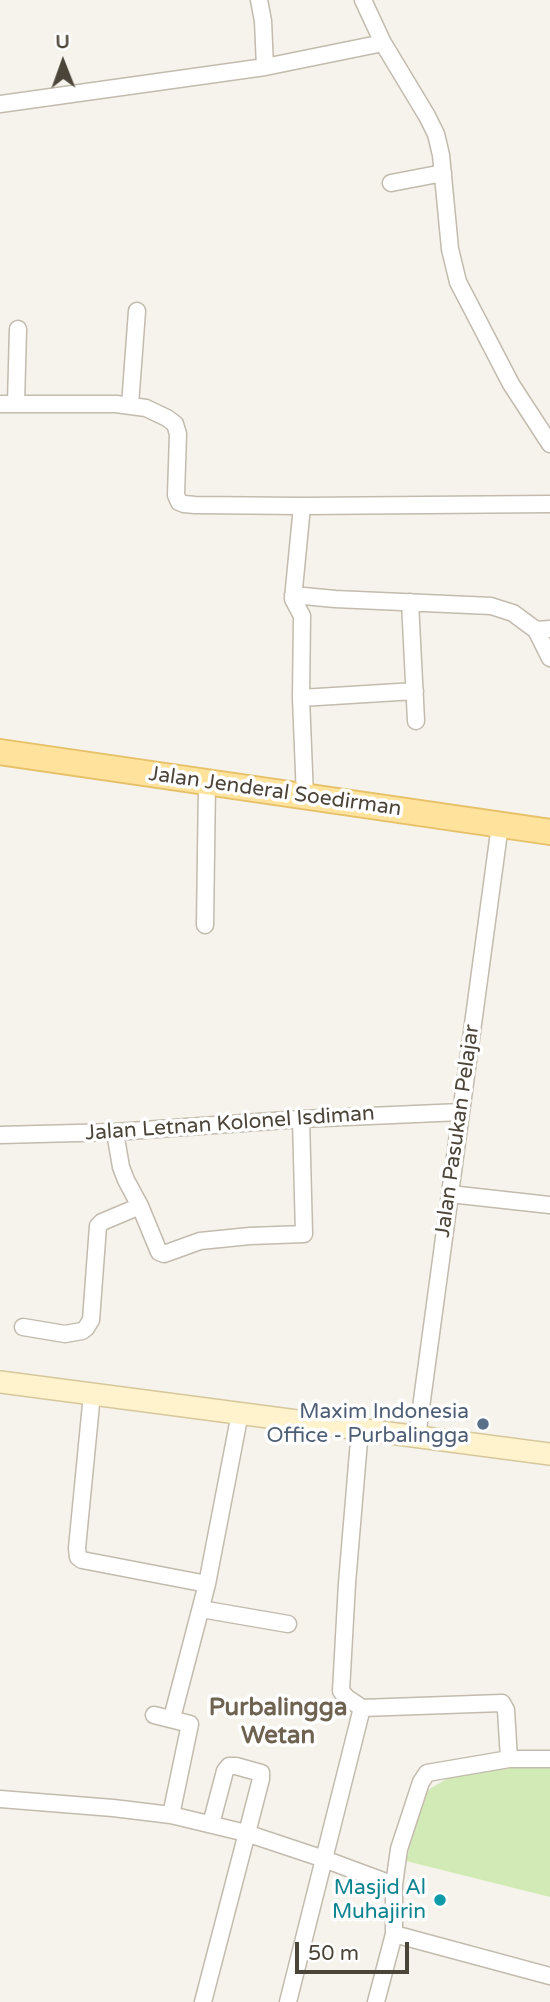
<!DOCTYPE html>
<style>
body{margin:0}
#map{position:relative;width:550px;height:2002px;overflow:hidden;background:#f6f3ec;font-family:"Varela Round",sans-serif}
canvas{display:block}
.north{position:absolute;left:28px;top:28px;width:70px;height:70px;-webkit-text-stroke:5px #fff;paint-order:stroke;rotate:359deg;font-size:19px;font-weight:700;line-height:28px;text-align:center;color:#4b4439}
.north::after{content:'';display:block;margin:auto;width:24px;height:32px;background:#4b4439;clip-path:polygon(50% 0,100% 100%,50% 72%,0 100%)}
.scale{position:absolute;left:295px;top:1942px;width:114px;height:32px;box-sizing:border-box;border:4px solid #4b4439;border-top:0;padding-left:9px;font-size:21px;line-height:24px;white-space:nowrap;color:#4b4439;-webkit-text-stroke:5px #fff;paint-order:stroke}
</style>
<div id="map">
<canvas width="550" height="2002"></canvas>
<div class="north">U</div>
<div class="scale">50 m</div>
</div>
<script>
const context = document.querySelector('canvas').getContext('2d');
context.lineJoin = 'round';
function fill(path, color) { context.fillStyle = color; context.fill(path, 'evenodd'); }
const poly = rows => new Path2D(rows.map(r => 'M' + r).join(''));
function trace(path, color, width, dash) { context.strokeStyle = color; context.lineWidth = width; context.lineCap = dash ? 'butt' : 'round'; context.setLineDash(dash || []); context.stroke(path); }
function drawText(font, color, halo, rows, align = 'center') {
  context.font = font + ' "Varela Round",sans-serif'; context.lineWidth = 7; context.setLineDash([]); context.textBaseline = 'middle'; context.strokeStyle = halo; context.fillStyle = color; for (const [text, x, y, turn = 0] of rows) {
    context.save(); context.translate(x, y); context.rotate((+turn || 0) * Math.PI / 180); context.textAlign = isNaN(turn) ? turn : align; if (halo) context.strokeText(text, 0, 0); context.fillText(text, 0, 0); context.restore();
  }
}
fill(poly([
 [550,1766,550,1897,406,1861,422,1798,431,1788,454,1775,514,1767]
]), '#d2eab5');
const street = poly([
 [259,0,263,21,265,67],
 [363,0,383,43,427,116,436,134,441,155,450,249,458,282,511,384,550,444],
 [0,104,265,67,383,43],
 [391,183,443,173],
 [16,403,18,329],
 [0,404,116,404,146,408,167,418,175,424,178,434,176,495,179,502,184,504,195,505,302,506,293,599,302,616,301,698,305,797],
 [130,405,137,311],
 [302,506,550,504],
 [293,595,335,599,491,606,513,613,536,630,550,629],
 [410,602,416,721],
 [536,630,550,658],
 [301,698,415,691],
 [205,925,207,782],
 [115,1132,121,1167,126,1180,140,1206,159,1252,164,1254,200,1241,250,1236,304,1234,301,1119],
 [0,1135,115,1132,301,1119,461,1112],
 [450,1194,550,1205],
 [23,1327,65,1334,82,1331,86,1328,91,1320,98,1226,102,1222,140,1206],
 [92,1394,77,1548,78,1557,82,1560,207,1584],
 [360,1429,347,1583,341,1691,347,1698,362,1708,502,1703,506,1710,509,1759],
 [417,1437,500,825],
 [201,1609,288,1624],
 [154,1715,190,1724,171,1815],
 [172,1718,207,1584,240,1413],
 [0,1799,113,1808,171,1815,246,1833,324,1859,362,1708],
 [394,1934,550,1976],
 [203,2002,261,1779,261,1773,236,1766,229,1766,225,1771,211,1824],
 [288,2002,324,1859,394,1885,399,1849,421,1782,427,1773,509,1759,550,1759],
 [376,2002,394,1934,394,1885]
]);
const secondary = poly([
 [0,1382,550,1454]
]);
const primary = poly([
 [0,752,550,832]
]);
trace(street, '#c2bbae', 19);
trace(secondary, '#d6c79b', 24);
trace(primary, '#e6c16a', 28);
trace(street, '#fff', 16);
trace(secondary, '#fff3cd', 21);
trace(primary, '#ffe39c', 24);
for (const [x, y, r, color] of [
 [483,1424,7,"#5c6f8a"],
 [440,1900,7,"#0f9aa8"]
]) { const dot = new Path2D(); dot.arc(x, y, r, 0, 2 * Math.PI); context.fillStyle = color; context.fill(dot); trace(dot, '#fff', 2.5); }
drawText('21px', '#4b4439', '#fff', [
 ["Jalan Jenderal Soedirman",275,792,8],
 ["Jalan Letnan Kolonel Isdiman",230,1124,-4],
 ["Jalan Pasukan Pelajar",458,1131,-82]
]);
drawText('21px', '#4e5e75', '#fff', [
 ["Maxim Indonesia",469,1412],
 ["Office - Purbalingga",469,1436]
], 'right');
drawText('21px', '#0d838f', '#fff', [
 ["Masjid Al",426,1888],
 ["Muhajirin",426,1912]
], 'right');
drawText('bold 24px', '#6e6250', '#fff', [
 ["Purbalingga",278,1709],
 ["Wetan",278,1737]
]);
</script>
